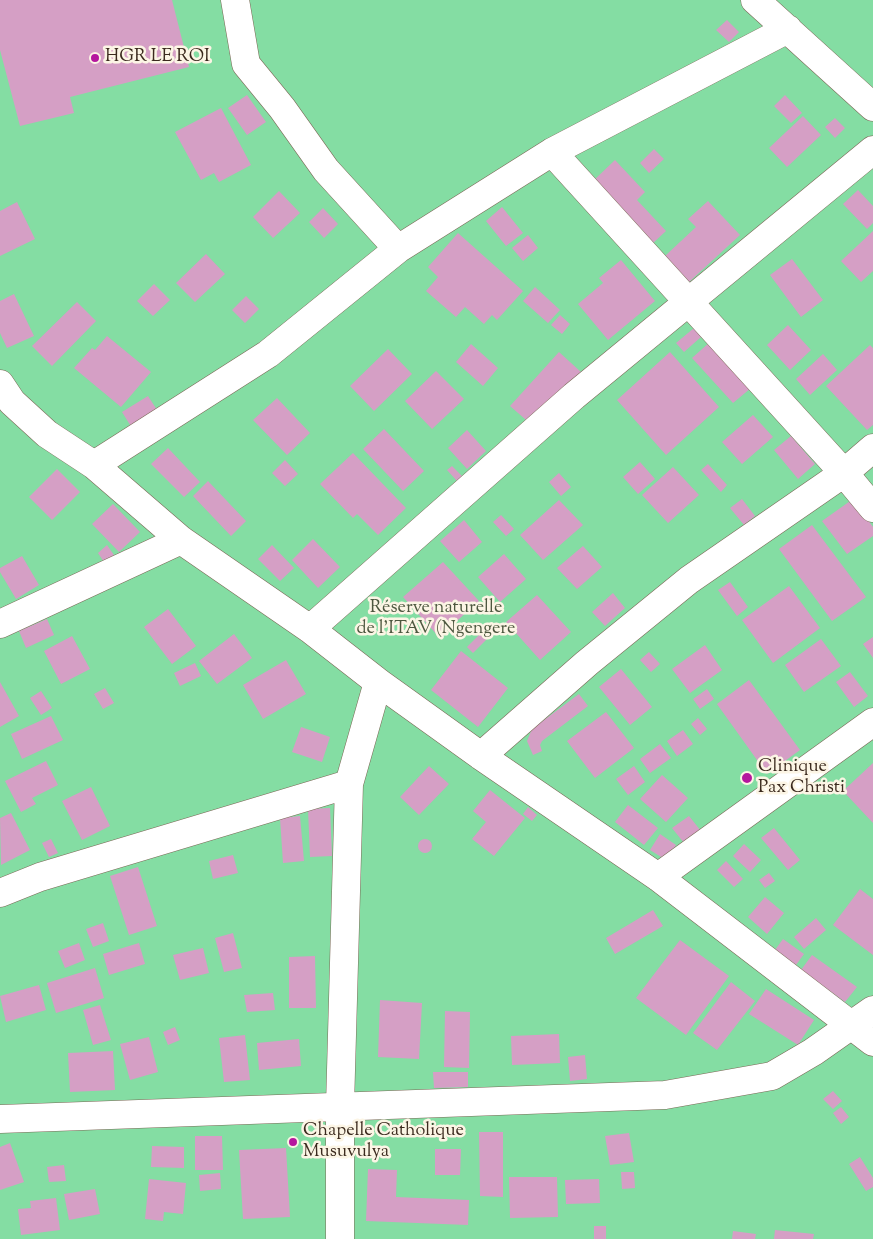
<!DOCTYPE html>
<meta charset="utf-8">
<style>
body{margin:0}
canvas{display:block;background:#f2debf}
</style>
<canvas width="873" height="1239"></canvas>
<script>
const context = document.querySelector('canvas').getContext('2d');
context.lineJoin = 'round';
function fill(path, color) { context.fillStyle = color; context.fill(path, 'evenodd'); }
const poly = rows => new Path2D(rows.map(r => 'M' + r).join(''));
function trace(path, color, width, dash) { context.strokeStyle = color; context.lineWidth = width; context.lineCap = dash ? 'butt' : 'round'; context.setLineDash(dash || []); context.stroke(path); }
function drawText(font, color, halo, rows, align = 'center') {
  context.font = font + ' "Sorts Mill Goudy",serif'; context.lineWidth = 5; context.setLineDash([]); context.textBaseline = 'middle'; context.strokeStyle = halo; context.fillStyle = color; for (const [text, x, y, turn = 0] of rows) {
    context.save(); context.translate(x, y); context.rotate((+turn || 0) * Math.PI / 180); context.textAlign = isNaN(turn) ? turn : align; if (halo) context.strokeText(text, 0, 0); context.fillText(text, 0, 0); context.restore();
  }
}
fill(poly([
 [0,0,873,0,873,1239,0,1239]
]), '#84dda3');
fill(poly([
 [0,0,172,0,189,67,70,97,74,113,20,126,0,50],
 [727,20,739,32,729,42,716,30],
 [247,95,266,122,247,135,228,108],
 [785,95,802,113,791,123,774,106],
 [221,108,251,165,219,182,214,173,201,180,175,132],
 [803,116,821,135,787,167,769,148],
 [835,118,845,128,835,138,825,127],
 [654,149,664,159,649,173,640,163],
 [615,160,645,192,637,200,666,231,652,244,592,182],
 [858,190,873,206,873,223,867,229,843,204],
 [279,191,300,213,273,238,253,217],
 [708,201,740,235,689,282,665,256,696,227,688,219],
 [17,202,35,239,0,256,0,211],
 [502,207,523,233,506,246,486,221],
 [323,208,338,224,324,238,309,222],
 [873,231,873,271,861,282,841,261],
 [458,233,523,291,497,320,492,315,484,324,465,307,456,317,426,291,438,277,428,267],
 [528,235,538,248,523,261,512,248],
 [206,254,225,274,195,302,176,283],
 [792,259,823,300,801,317,770,275],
 [621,260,655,301,608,340,578,304,603,283,599,278],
 [154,284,170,300,153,316,137,301],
 [535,287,560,310,548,323,523,301],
 [14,294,34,336,7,348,0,333,0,301],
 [246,296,259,309,245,323,232,310],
 [77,302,96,321,52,366,32,346],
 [560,315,570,324,562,334,551,325],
 [788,325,811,350,790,370,767,345],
 [694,328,701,337,684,352,676,343],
 [107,336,151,372,121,407,74,368,92,348,95,350],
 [710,342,751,388,733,403,692,358],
 [471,344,498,368,483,386,456,362],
 [870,345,873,348,873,425,867,430,826,386],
 [388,349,412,374,374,411,350,386],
 [559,352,581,372,533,426,510,406],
 [670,352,719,407,666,455,617,400],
 [823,354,837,370,810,395,796,379],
 [436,371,464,399,432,429,405,401],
 [148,396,159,413,132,428,122,412],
 [277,398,310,433,287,455,253,420],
 [753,415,773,437,742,464,722,442],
 [384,429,424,471,403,491,363,449],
 [467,430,486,451,467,469,448,448],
 [791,436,815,464,798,479,774,450],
 [168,448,200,482,184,497,151,464],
 [353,453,406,508,378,535,357,514,353,518,320,484],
 [285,460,298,474,285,486,272,473],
 [640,462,655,479,638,494,623,477],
 [708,464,727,485,721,492,701,470],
 [452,466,462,476,457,481,447,470],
 [673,467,699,495,668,523,642,495],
 [57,469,80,492,52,520,29,497],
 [559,473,571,487,561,496,549,482],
 [208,481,246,521,231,536,193,496],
 [742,499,755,516,744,525,730,508],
 [853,499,873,527,873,536,847,554,822,521],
 [559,500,583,525,543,560,520,535],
 [113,504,140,532,119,552,92,524],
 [501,515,514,529,506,536,493,522],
 [464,520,482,542,459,562,440,541],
 [812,525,866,597,832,621,779,549],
 [313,539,340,567,318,588,292,560],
 [107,545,114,555,104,562,98,553],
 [272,545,294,568,280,581,258,559],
 [583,546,602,567,577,589,557,568],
 [504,554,526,579,500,602,478,577],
 [22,556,39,585,16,599,0,572,0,568],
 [443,562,479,601,439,637,403,597],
 [730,582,748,607,737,616,718,590],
 [789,586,820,628,773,663,742,620],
 [613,593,625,608,605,626,592,612],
 [537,595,571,632,540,660,506,622],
 [168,609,196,646,172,664,144,627],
 [47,619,54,635,26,648,19,631],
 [488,626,494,632,473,653,467,647],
 [234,634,252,658,217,684,199,661],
 [72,636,90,669,61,684,44,651],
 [873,637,873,658,863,644],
 [821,639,841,666,804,692,785,665],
 [705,645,722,670,690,693,672,669],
 [461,651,508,688,478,727,431,690],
 [649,652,660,664,651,672,640,660],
 [286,660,306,694,263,719,243,685],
 [195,663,201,676,180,686,174,673],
 [621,669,652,707,630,725,599,687],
 [850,672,868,696,854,707,836,682],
 [749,680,800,750,767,774,717,704],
 [0,682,19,716,0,727],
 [105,688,114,703,103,709,94,694],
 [707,689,714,699,700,709,693,699],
 [41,691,52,708,41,715,30,698],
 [579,694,588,706,542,741,540,745,542,751,533,755,527,741,532,729],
 [606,712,634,748,595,778,567,741],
 [51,716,63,740,22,759,11,734],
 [698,718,707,729,700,735,691,724],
 [301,727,330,737,322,762,292,752],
 [683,730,693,744,677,756,667,741],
 [660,744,671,758,650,773,640,759],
 [46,761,58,785,32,798,36,804,21,812,5,781],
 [873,763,873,823,843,791],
 [429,766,449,784,419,815,400,797],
 [634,766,645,782,628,795,616,779],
 [662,775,688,798,666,822,640,799],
 [91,787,110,826,82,840,62,801],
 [490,790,525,818,494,856,472,839,486,822,473,811],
 [628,805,658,828,644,845,615,822],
 [528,807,537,815,532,821,523,814],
 [330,808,332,856,310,857,308,809],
 [11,813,30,850,1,865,0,818],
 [300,816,304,861,283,863,280,818],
 [689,816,701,831,684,843,672,828],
 [774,828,800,860,788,870,761,838],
 [660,834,676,845,666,860,650,850],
 [51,839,58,853,49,857,42,843],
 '418 846a7 7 0 1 1 14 0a7 7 0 1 1-14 0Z',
 [744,844,761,860,750,872,733,856],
 [233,855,238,873,213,879,209,861],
 [726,861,743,879,734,887,717,870],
 [138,867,157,926,129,935,110,876],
 [769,873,775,881,765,888,759,880],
 [860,889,873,899,873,955,833,925],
 [765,897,784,913,767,934,748,917],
 [653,910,663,926,615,954,606,938],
 [816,918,826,930,804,949,794,937],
 [103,923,109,941,93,947,86,929],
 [233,933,242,968,224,972,215,938],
 [783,939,804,954,796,965,775,950],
 [680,940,729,976,686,1035,636,998],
 [79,943,85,960,65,968,58,951],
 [139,943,145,964,109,975,103,954],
 [203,948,209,973,180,980,173,955],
 [812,955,857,987,845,1002,801,970],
 [315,956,316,1008,289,1008,289,957],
 [95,968,104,998,56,1013,47,983],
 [731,982,755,1001,717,1050,693,1033],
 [39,985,46,1010,6,1022,0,996],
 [766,989,814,1020,798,1045,749,1014],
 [273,993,275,1010,247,1012,244,995],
 [380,1000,422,1003,419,1059,378,1057],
 [100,1005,111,1040,93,1045,83,1010],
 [445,1011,470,1012,469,1068,444,1067],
 [175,1027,180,1040,168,1045,163,1032],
 [559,1034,560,1063,512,1065,511,1036],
 [245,1035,250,1080,224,1082,219,1038],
 [149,1037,158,1072,130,1080,120,1044],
 [299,1039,301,1066,259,1070,257,1043],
 [113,1051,115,1090,70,1092,68,1053],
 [585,1055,587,1079,570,1081,568,1057],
 [433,1072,468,1072,468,1087,434,1088],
 [833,1091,842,1101,833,1109,823,1099],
 [841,1107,849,1117,841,1124,833,1113],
 [479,1132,503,1132,503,1197,480,1196],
 [629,1133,634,1162,610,1165,605,1136],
 [195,1136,222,1136,223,1170,195,1170],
 [10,1143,24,1182,0,1190,0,1147],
 [152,1146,184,1147,184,1168,151,1167],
 [286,1148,290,1217,243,1219,239,1150],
 [435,1149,461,1149,460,1175,435,1175],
 [860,1157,873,1178,873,1187,866,1191,849,1164],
 [64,1165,66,1181,49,1182,47,1167],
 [368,1169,397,1170,396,1197,469,1200,468,1225,366,1221],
 [621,1172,634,1172,635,1188,622,1189],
 [220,1173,221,1189,200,1191,199,1175],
 [509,1177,557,1177,558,1217,510,1218],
 [149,1179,186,1183,183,1214,164,1212,163,1221,145,1219],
 [599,1179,600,1203,566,1204,565,1180],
 [95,1189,100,1214,69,1220,64,1194],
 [56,1198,60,1230,21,1235,18,1209,31,1208,30,1201],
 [594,1226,606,1226,606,1239,594,1239],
 [775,1230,814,1234,813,1239,774,1239],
 [733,1231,756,1234,755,1239,732,1239]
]), '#d59fc5');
const minor = poly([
 [235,0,246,64,282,108,326,170,398,249],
 [755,0,873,107],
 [552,152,844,473,873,508],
 [0,384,12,402,47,434,94,465,181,540,310,629,378,682,481,756,658,877,873,1042],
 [94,465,268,354,398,249,552,152,788,29],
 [0,624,181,540],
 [310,629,574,396,873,150],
 [481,756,587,663,689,580,844,473,873,448],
 [658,877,873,722],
 [0,893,40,877,349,784],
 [0,1119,665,1095,772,1076,813,1052,873,1010],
 [340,1239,340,1106,349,784,378,682]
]);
trace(minor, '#7b6956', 29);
trace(minor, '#fff', 28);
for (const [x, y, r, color] of [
 [95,58,5,"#b5179e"],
 [747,778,6,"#b5179e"],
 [293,1142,5,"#b5179e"]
]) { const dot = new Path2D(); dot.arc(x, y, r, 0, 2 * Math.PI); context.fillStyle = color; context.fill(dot); trace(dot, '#fcf5e5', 2); }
drawText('18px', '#3b2a1e', '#fcf5e5', [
 ["HGR LE ROI",105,58],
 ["Clinique",758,768],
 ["Pax Christi",758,789],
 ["Chapelle Catholique",303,1132],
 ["Musuvulya",303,1153]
], 'left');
drawText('18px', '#4d573f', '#fcf5e5', [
 ["Réserve naturelle",436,609],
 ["de l'ITAV (Ngengere",436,630]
]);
</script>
